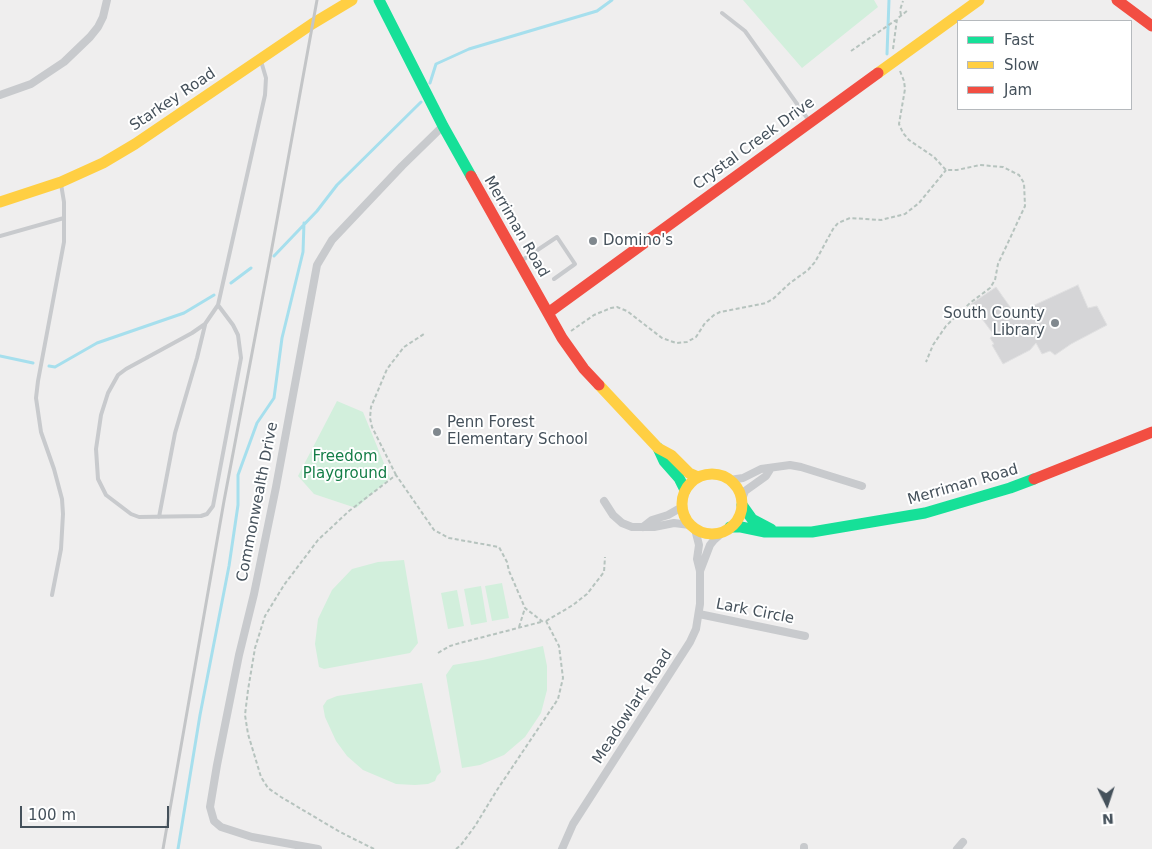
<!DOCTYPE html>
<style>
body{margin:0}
#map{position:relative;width:1152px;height:849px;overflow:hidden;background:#efeeee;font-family:"DejaVu Sans",sans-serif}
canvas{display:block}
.legend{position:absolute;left:957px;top:20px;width:175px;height:90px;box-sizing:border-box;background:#fff;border:1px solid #b5b9bd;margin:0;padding:6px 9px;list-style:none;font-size:15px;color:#45515b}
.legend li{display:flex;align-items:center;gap:10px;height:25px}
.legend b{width:25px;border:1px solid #b5b9bd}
.north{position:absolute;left:1082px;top:779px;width:50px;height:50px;-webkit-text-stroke:4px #fff;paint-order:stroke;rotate:176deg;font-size:14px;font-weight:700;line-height:20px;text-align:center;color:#45515b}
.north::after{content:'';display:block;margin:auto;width:18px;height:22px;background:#45515b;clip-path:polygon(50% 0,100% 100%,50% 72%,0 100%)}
.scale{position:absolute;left:20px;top:806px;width:149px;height:22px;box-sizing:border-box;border:2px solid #45515b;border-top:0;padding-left:6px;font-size:15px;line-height:18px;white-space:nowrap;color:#45515b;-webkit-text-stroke:4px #fff;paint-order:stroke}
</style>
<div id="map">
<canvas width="1152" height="849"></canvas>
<ul class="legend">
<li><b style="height:6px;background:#16e098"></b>Fast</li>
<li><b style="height:6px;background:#ffcf43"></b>Slow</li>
<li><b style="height:6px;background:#f24e42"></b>Jam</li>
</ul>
<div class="north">N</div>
<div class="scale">100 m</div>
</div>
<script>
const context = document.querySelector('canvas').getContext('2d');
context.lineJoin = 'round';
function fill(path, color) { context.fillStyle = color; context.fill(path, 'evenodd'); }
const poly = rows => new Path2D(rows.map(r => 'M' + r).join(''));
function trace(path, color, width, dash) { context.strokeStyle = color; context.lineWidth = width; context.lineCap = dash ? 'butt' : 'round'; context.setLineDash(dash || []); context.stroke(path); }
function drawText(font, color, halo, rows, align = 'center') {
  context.font = font + ' "DejaVu Sans",sans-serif'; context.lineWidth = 4; context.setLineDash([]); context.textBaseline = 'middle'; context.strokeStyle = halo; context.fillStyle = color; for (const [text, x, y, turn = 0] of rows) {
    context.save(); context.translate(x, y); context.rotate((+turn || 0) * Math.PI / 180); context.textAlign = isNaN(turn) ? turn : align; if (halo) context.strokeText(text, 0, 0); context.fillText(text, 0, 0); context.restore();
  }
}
fill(poly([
 [743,0,874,0,878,7,802,68],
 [337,401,363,412,390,478,356,508,314,494,298,476],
 [404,560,418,643,410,653,324,669,319,667,315,644,318,619,332,590,352,569,378,562],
 [502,583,509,618,492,621,485,586],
 [481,586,487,622,471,625,464,589],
 [457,590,464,626,448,629,441,593],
 [543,646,547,666,547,690,541,713,525,737,504,755,480,765,462,768,446,675,453,665,483,660],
 [422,683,441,772,437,776,435,781,428,784,415,785,396,784,363,770,347,756,336,741,325,717,323,706,327,700,337,696]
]), '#d2efdc');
trace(poly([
 [887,54,889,0],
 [430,83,436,64,469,49,597,11,612,0],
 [274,256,317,211,337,185,421,102],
 [231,283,251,268],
 [0,356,33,363],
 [49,366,55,367,97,343,184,313,214,295],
 [178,849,200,715,229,566,238,505,238,475,257,423,274,398,282,338,303,252,304,223]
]), '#a6dfed', 3);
const building = poly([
 [1078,285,1088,308,1097,306,1107,325,1071,344,1055,355,1050,351,1042,354,1036,343,1030,350,1003,364,992,345,994,344,990,338,994,335,971,304,996,287,1015,314,1078,285]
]);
fill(building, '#d5d5d7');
trace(building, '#e0e0e1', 1);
trace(poly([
 [901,15,900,10,903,1],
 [893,49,897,19,908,10],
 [851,51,896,20],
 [900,71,904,81,905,89,899,124,903,133,909,140,934,157,946,170,957,170,980,165,1003,167,1019,175,1024,183,1025,206,998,264,995,280,990,288,970,303,946,326,933,345,926,362],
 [571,331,594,315,611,308,617,307,627,311,662,338,676,343,687,342,696,337,705,323,714,315,720,312,766,303,773,299,790,283,808,270,815,262,833,229,838,223,850,218,881,220,905,214,919,203,946,170],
 [396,475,372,427,370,418,371,407,387,369,404,347,424,334],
 [546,621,573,605,587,594,604,572,605,557],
 [519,627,525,608],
 [438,653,450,646,460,643,541,622],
 [374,849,340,832,281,797,268,788,261,777,248,734,245,715,248,690,255,648,265,616,284,585,318,540,349,511,396,475,434,530,449,538,499,547,507,562,509,571,525,608,543,622],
 [456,849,461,845,475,826,497,790,558,699,563,678,559,646,546,621]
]), '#b6c3be', 2, [4, 2.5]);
trace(poly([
 [722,13,745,31,810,122],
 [0,236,64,218],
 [521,261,557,237,575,264,554,279],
 [218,305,233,325,238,335,241,358,213,506,207,514,201,516,139,517,131,514,106,495,98,479,96,449,101,415,108,393,118,375,126,369,192,333,205,324,218,305,265,95,266,78,261,61],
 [159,517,175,433,197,358,205,325],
 [52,595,61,549,63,514,62,499,54,469,41,432,36,398,38,381,64,242,64,202,61,184]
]), '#c8cacd', 4);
trace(poly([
 [0,95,31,84,64,62,90,37,98,27,103,17,107,0],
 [730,480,743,478,761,469,790,465,801,467,862,486],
 [742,499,745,491,766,476,771,468],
 [604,501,613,515,622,523,632,527,654,527,674,523,690,525],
 [643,527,652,520,668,515,682,507],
 [700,571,710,545,714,540,724,531],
 [699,614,805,636],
 [318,849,252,837,221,827,214,821,210,807,217,765,239,655,254,594,276,487,317,265,332,240,402,166,443,126],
 [562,849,573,824,690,642,696,629,700,604,700,571,697,559,699,545,695,529],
 [804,849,804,847],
 [957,849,963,842]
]), '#c8cacd', 8);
trace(poly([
 [379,0,443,126,471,176],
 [658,448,664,461,679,478,685,490],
 [742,505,752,519,771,529],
 [730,527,741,527,765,532,812,532,925,513,1010,488,1034,479]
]), '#16e098', 11);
trace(poly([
 [878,73,979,0],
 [0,202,61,182,103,163,135,144,312,24,352,0],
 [599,385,658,448,671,455,689,473,698,477],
 '682 504a30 30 0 1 1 60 0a30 30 0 1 1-60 0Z'
]), '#ffcf43', 11);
trace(poly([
 [1117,0,1152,26],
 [471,176,562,338,584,369,599,385],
 [548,313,878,73],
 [1034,479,1152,432]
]), '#f24e42', 11);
trace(poly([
 [163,849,224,501,271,253,317,0]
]), '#c3c5c7', 3);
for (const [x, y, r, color] of [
 [593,241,5,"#80888e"],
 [1055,323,5,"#80888e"],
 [437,432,5,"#80888e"]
]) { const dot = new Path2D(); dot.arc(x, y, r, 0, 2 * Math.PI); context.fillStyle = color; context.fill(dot); trace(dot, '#fff', 2); }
drawText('15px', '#45515b', '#fff', [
 ["Starkey Road",173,100,-34],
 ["Crystal Creek Drive",754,144,-36],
 ["Merriman Road",516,227,60],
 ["Merriman Road",963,485,-16],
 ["Commonwealth Drive",258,502,-79],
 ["Lark Circle",755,612,11],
 ["Meadowlark Road",633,707,-57]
]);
drawText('15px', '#45515b', '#fff', [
 ["Domino's",603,241],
 ["South County",1045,314,"right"],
 ["Library",1045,331,"right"],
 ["Penn Forest",447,423],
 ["Elementary School",447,440]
], 'left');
drawText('15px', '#157e48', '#fff', [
 ["Freedom",345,457],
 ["Playground",345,474]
]);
</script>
